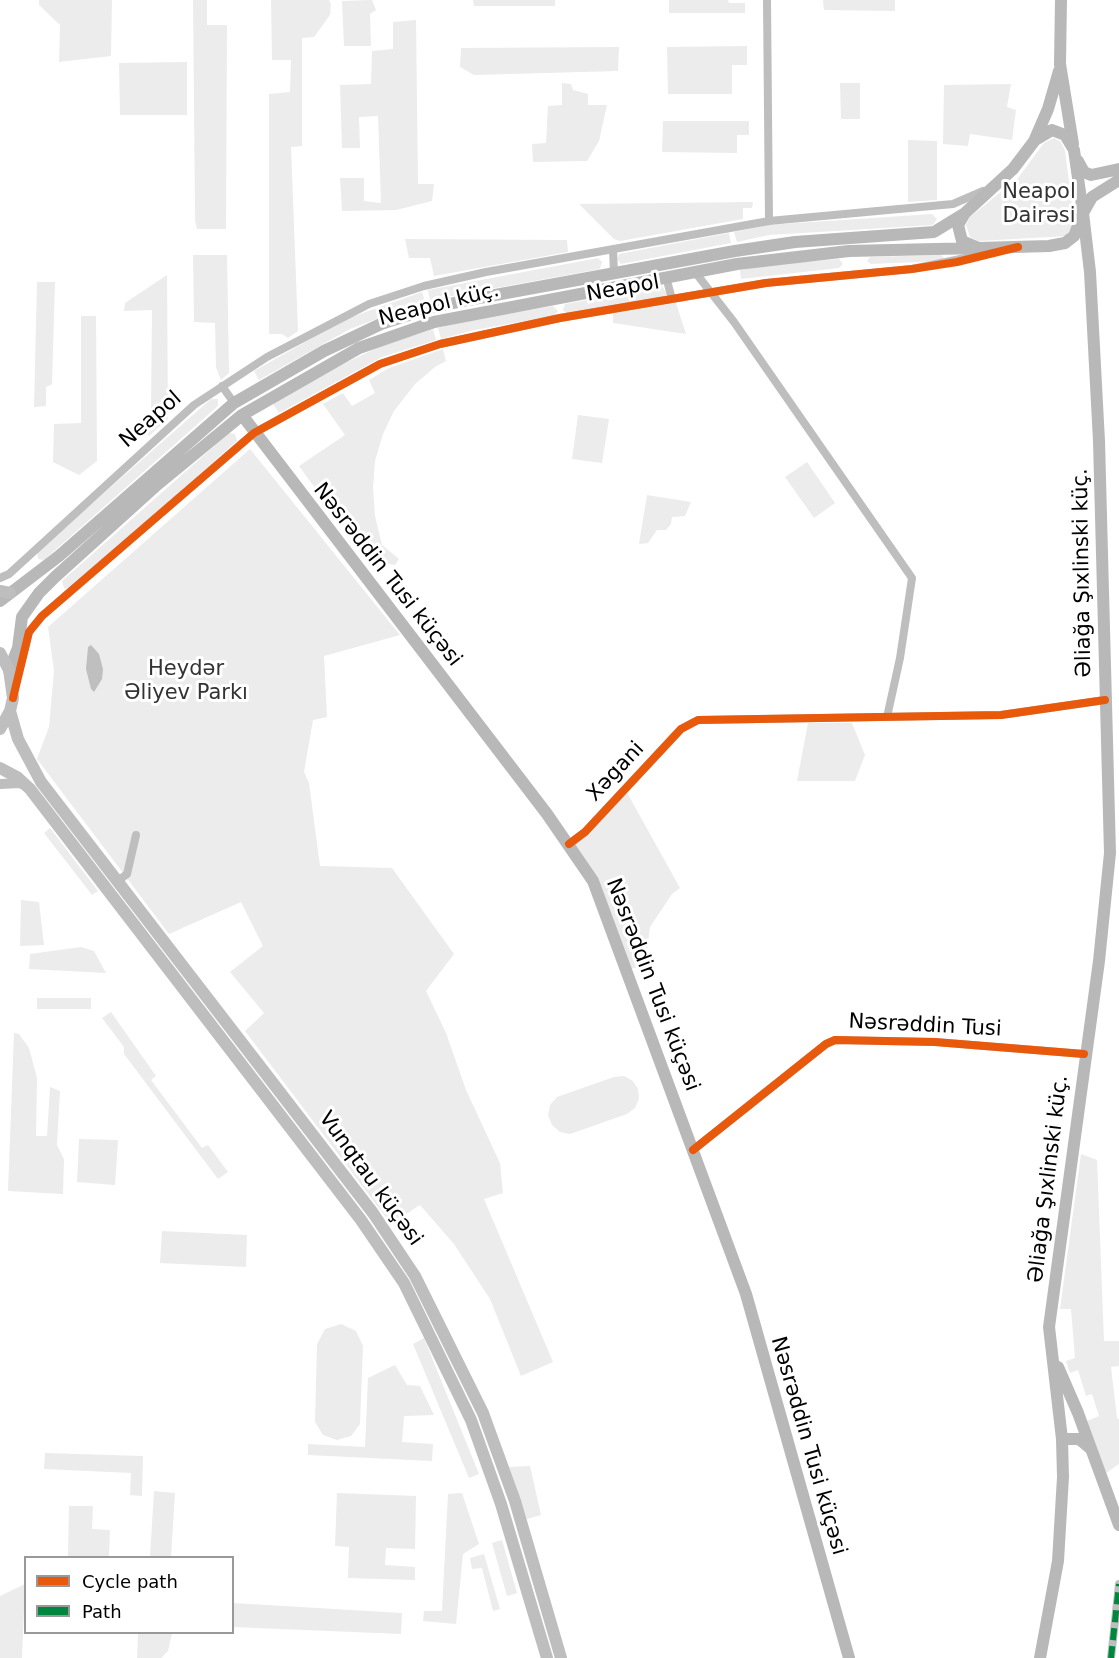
<!DOCTYPE html>
<meta charset="utf-8">
<style>
body{margin:0}
#map{position:relative;width:1119px;height:1658px;overflow:hidden;background:#fff;font-family:"DejaVu Sans",sans-serif}
canvas{display:block}
.legend{position:absolute;left:24px;top:1556px;width:210px;height:78px;box-sizing:border-box;background:#fff;border:2px solid #999;margin:0;padding:8px 10px;list-style:none;font-size:18px;color:#000}
.legend li{display:flex;align-items:center;gap:12px;height:30px}
.legend b{width:30px;border:2px solid #999}
</style>
<div id="map">
<canvas width="1119" height="1658"></canvas>
<ul class="legend">
<li><b style="height:8px;background:#e8590c"></b>Cycle path</li>
<li><b style="height:8px;background:#00873e"></b>Path</li>
</ul>
</div>
<script>
const context = document.querySelector('canvas').getContext('2d');
context.lineJoin = 'round';
function fill(path, color) { context.fillStyle = color; context.fill(path, 'evenodd'); }
const poly = rows => new Path2D(rows.map(r => 'M' + r).join(''));
function trace(path, color, width, dash) { context.strokeStyle = color; context.lineWidth = width; context.lineCap = dash ? 'butt' : 'round'; context.setLineDash(dash || []); context.stroke(path); }
function drawText(font, color, halo, rows, align = 'center') {
  context.font = font + ' "DejaVu Sans",sans-serif'; context.lineWidth = 6; context.setLineDash([]); context.textBaseline = 'middle'; context.strokeStyle = halo; context.fillStyle = color; for (const [text, x, y, turn = 0] of rows) {
    context.save(); context.translate(x, y); context.rotate((+turn || 0) * Math.PI / 180); context.textAlign = isNaN(turn) ? turn : align; if (halo) context.strokeText(text, 0, 0); context.fillText(text, 0, 0); context.restore();
  }
}
fill(poly([
 [39,0,112,0,111,56,59,62,60,25,39,5],
 [193,0,207,0,207,25,227,25,226,229,197,229,195,220],
 [271,0,329,0,331,4,330,15,314,37,302,38,302,146,291,147,298,331,288,338,282,334,269,334,269,94,290,92,291,60,272,60],
 [372,0,376,10,370,14,371,46,344,46,342,1],
 [473,0,555,0,555,6,474,6],
 [669,0,728,0,729,3,745,3,745,13,669,13],
 [823,0,895,0,895,11,824,10],
 [416,20,418,184,434,184,432,201,396,210,342,211,340,178,364,178,364,201,381,203,378,116,359,117,360,148,342,148,340,85,371,84,372,51,393,49,393,22],
 [747,46,747,65,732,65,732,94,668,94,667,47],
 [619,47,618,71,474,75,460,67,461,48],
 [187,62,187,115,120,115,119,63],
 [562,83,571,84,573,90,588,94,588,105,607,105,599,141,587,161,533,162,532,144,546,143,548,106,562,105],
 [840,83,860,83,860,119,841,119],
 [1011,84,1007,107,1016,110,1012,140,970,134,968,146,943,144,944,85],
 [663,121,749,121,749,135,737,135,737,153,662,152],
 [1054,138,1061,142,1065,151,1074,220,1067,236,979,241,970,237,966,225,970,217,1018,178,1044,143],
 [908,140,937,141,937,200,908,202],
 [753,202,752,208,743,208,743,219,620,241,614,239,579,204],
 [932,214,937,219,933,225,769,235,737,242,734,232,768,225],
 [729,233,731,243,621,264,617,259,619,254],
 [405,239,567,240,568,252,434,276,430,258,409,258],
 [227,255,229,373,221,380,216,367,215,323,194,322,193,255],
 [941,255,944,258,941,261,871,264,867,261,870,257],
 [598,258,602,262,600,269,430,300,428,290],
 [839,259,843,264,839,268,741,279,740,270,778,264],
 [167,275,168,419,149,436,142,427,151,415,152,310,124,311,125,303],
 [37,282,55,282,52,384,46,387,46,406,34,407],
 [662,286,667,294,664,297,566,313,563,310,565,304],
 [422,292,425,301,350,329,259,380,254,371,346,319],
 [676,303,686,334,613,323,613,313],
 [553,306,558,311,554,316,474,330,441,339,438,328,471,320],
 [81,316,96,316,97,461,79,475,53,462,54,424,81,423],
 [433,329,436,340,382,357,279,413,273,404,322,374,379,347],
 [443,349,446,361,435,367,415,384,394,411,383,434,375,461,373,488,375,516,382,545,399,559,395,565,368,561,299,466,345,435,323,404,343,393,352,406,375,393,369,380,389,368],
 [211,399,218,399,218,406,44,560,38,559,37,552],
 [578,415,609,419,602,463,572,459],
 [229,433,235,434,237,441,70,589,64,588,62,581],
 [250,449,400,635,324,656,327,717,313,720,304,772,309,783,320,866,392,868,454,954,426,991,446,1033,466,1090,500,1163,503,1193,484,1199,553,1362,521,1376,490,1299,454,1244,420,1205,391,1224,245,1031,264,1013,230,972,263,946,241,902,169,934,37,759,49,727,54,671,48,627],
 [807,462,835,503,814,518,785,477],
 [647,495,691,502,685,516,672,517,671,524,666,530,657,530,648,543,639,544],
 [808,723,852,723,865,755,855,781,797,781],
 [625,789,680,888,672,894,650,927,645,966,625,970,610,926,570,844],
 [50,828,98,891,92,895,44,833],
 [21,900,39,902,44,945,20,946],
 [81,947,94,951,106,973,29,969,30,954],
 [37,998,91,998,91,1009,37,1009],
 [111,1012,156,1076,151,1080,202,1148,208,1145,228,1172,218,1179,124,1054,124,1047,102,1018],
 [14,1033,19,1034,29,1048,37,1078,36,1136,47,1136,50,1087,60,1091,57,1145,64,1159,63,1194,8,1191],
 [624,1076,633,1081,638,1089,639,1099,635,1108,627,1114,570,1134,560,1132,552,1125,548,1115,550,1105,557,1097,614,1077],
 [79,1139,118,1140,115,1185,77,1182],
 [1081,1154,1097,1160,1104,1341,1119,1341,1119,1366,1111,1367,1117,1418,1119,1419,1119,1464,1106,1473,1087,1421,1099,1416,1092,1394,1086,1396,1078,1370,1070,1373,1066,1361,1075,1358,1071,1309,1060,1309],
 [162,1231,247,1235,246,1267,160,1263],
 [341,1324,356,1331,363,1346,360,1424,351,1436,337,1440,323,1435,315,1422,317,1344,325,1329],
 [424,1338,479,1474,469,1478,413,1344],
 [395,1365,407,1385,420,1386,434,1415,404,1416,402,1442,433,1444,432,1461,308,1455,308,1444,365,1447,368,1378],
 [45,1453,143,1456,142,1496,130,1495,131,1473,44,1469],
 [530,1466,541,1515,527,1519,509,1467],
 [154,1491,175,1493,171,1557,150,1557],
 [337,1493,416,1496,415,1549,386,1548,385,1565,415,1567,415,1580,348,1578,349,1547,335,1546],
 [462,1493,479,1544,463,1554,456,1624,423,1621,424,1611,442,1611,448,1494],
 [69,1506,93,1506,92,1529,110,1530,109,1557,68,1557],
 [502,1540,517,1593,507,1596,492,1543],
 [484,1554,500,1609,493,1611,482,1568,472,1569,470,1558],
 [25,1584,22,1658,0,1658,0,1596],
 [233,1603,402,1613,401,1634,233,1627],
 [138,1633,172,1633,168,1651,161,1658,137,1658]
]), '#ececec');
fill(poly([
 [91,645,99,654,103,669,102,679,94,692,91,689,86,669,88,647]
]), '#bfbfbf');
trace(poly([
 [767,0,769,221],
 [613,249,614,273],
 [695,272,734,322,912,578,900,658,887,717],
 [666,277,672,299],
 [222,386,234,403],
 [0,578,9,574,194,405,267,357,369,304,424,286,486,272,769,221,953,204,983,191],
 [14,691,29,632,42,616,254,433,380,364,440,344,560,318,766,283,912,269,999,251],
 [569,844,585,832,681,729,698,720,1001,715,1105,700],
 [118,881,127,874,136,835],
 [693,1150,826,1044,835,1040,935,1042,1084,1054],
 [1111,1658,1119,1584]
]), '#bebebe', 8);
trace(poly([
 [0,784,20,783,26,786]
]), '#bebebe', 10);
trace(poly([
 [1061,0,1060,64,1073,144],
 [1052,130,1065,135,1074,150,1083,213,1074,236,1065,243,1049,246,979,248,962,241,958,225,965,213,1013,169,1035,140,1052,130],
 [1035,139,1048,109,1059,71],
 [1078,161,1084,172,1091,175,1119,169],
 [242,415,547,814,593,881,746,1294,849,1658],
 [0,601,59,556,234,403,324,351,381,324,430,308,468,300,735,251,795,242,934,232,965,213],
 [9,670,18,648,22,617,39,593,55,577,158,484,242,415,359,348,434,322,737,264,849,251,979,248],
 [1058,1367,1078,1413,1119,1525],
 [1062,1439,1079,1439,1091,1449],
 [1040,1658,1058,1561,1063,1477,1062,1439,1049,1327,1099,961,1110,853,1099,441,1090,272,1083,213,1092,197,1119,180]
]), '#b8b8b8', 12);
trace(poly([
 [0,591,10,593],
 [0,653,9,670,13,698,10,711,0,729],
 [10,711,18,739,41,782,373,1213,415,1276,483,1413,515,1501,561,1658],
 [0,768,17,777,30,789,361,1220,404,1283,471,1420,501,1504,547,1658]
]), '#bebebe', 12);
trace(poly([
 [1111,1658,1119,1584]
]), '#00873e', 6, [12, 6]);
trace(poly([
 [13,698,29,632,42,616,254,433,380,364,440,344,560,318,766,283,912,269,957,262,1018,247],
 [569,844,585,832,681,729,698,720,1001,715,1105,700],
 [693,1150,826,1044,835,1040,935,1042,1084,1054]
]), '#e8590c', 8);
drawText('21px', '#333', '#fff', [
 ["Neapol",1039,193],
 ["Dairəsi",1039,217],
 ["Heydər",186,670],
 ["Əliyev Parkı",186,694]
]);
drawText('21px', '#000', '#fff', [
 ["Neapol",623,289,-10],
 ["Neapol küç.",439,305,-14],
 ["Neapol",151,420,-41],
 ["Əliağa Şıxlinski küç.",1083,573,-91],
 ["Nəsrəddin Tusi küçəsi",387,575,52],
 ["Xəgani",616,772,-47],
 ["Nəsrəddin Tusi küçəsi",652,985,69],
 ["Nəsrəddin Tusi",925,1026,3],
 ["Vunqtau küçəsi",370,1179,54],
 ["Əliağa Şıxlinski küç.",1049,1179,-83],
 ["Nəsrəddin Tusi küçəsi",808,1446,74]
]);
</script>
